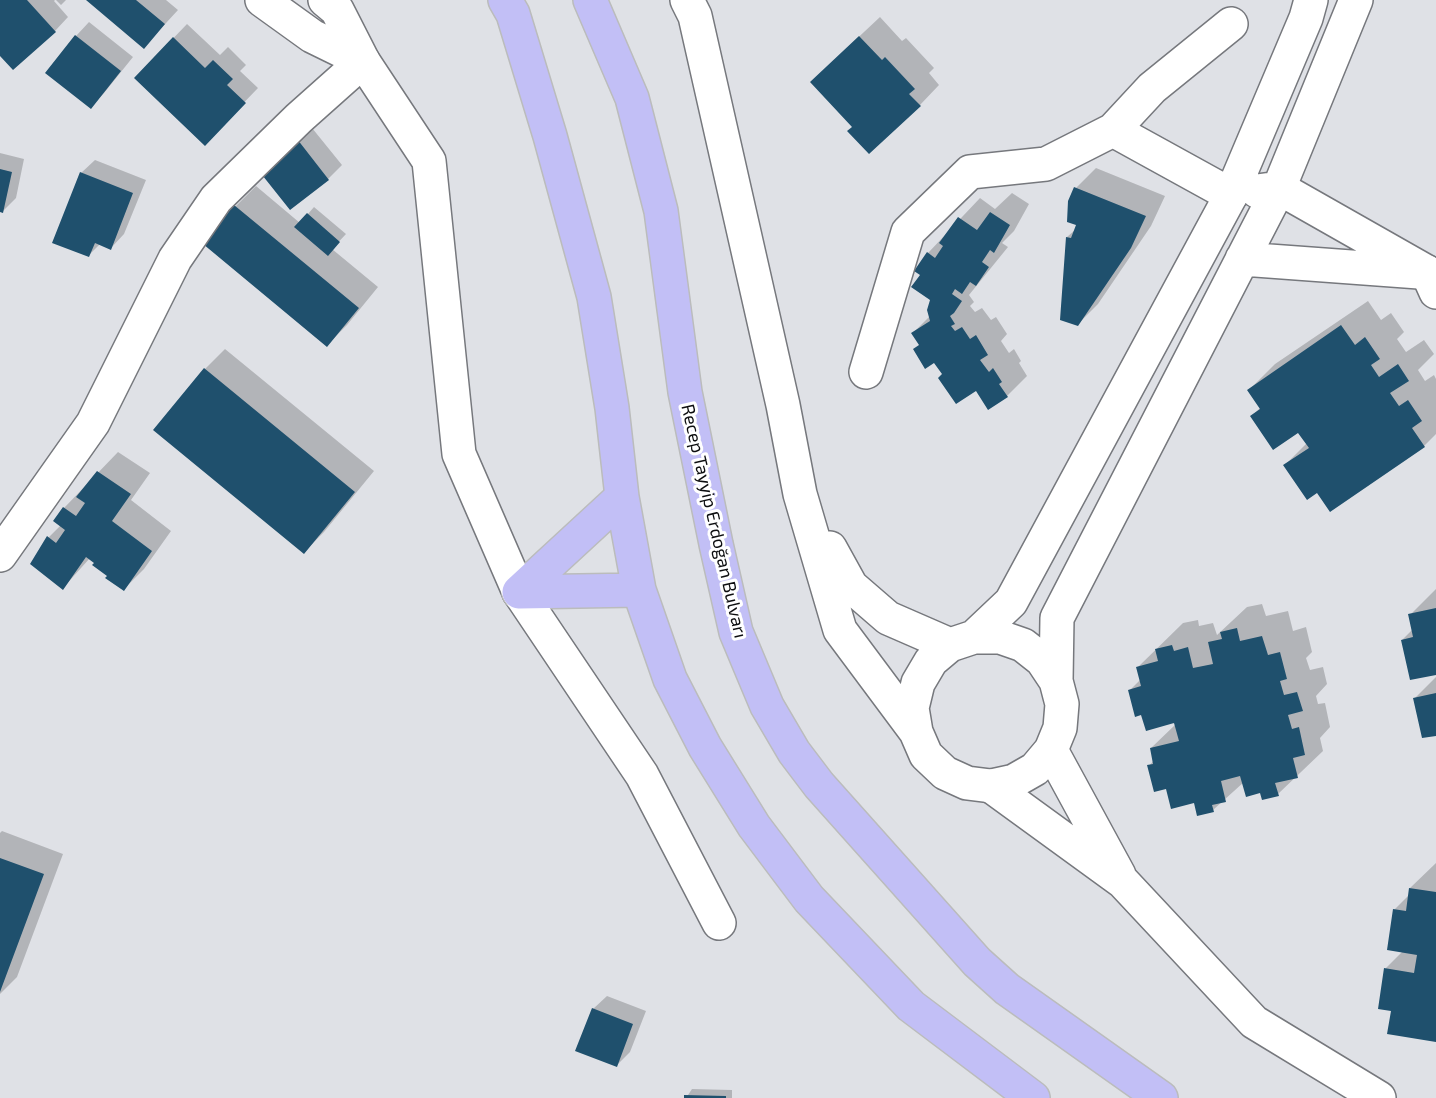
<!DOCTYPE html>
<meta charset="utf-8">
<style>
body{margin:0}
canvas{display:block;background:#dfe1e6}
</style>
<canvas width="1436" height="1098"></canvas>
<script>
const context = document.querySelector('canvas').getContext('2d');
context.lineJoin = 'round';
function fill(path, color) { context.fillStyle = color; context.fill(path, 'evenodd'); }
const poly = rows => new Path2D(rows.map(r => 'M' + r).join(''));
function trace(path, color, width, dash) { context.strokeStyle = color; context.lineWidth = width; context.lineCap = dash ? 'butt' : 'round'; context.setLineDash(dash || []); context.stroke(path); }
function drawText(font, color, halo, rows, align = 'center') {
  context.font = font + ' "Exo 2",sans-serif'; context.lineWidth = 6; context.setLineDash([]); context.textBaseline = 'middle'; context.strokeStyle = halo; context.fillStyle = color; for (const [text, x, y, turn = 0] of rows) {
    context.save(); context.translate(x, y); context.rotate((+turn || 0) * Math.PI / 180); context.textAlign = isNaN(turn) ? turn : align; if (halo) context.strokeText(text, 0, 0); context.fillText(text, 0, 0); context.restore();
  }
}
fill(poly([
 [0,0,55,0,54,1,68,17,55,31,0,53],
 [56,0,66,0,61,5],
 [89,0,166,0,178,10,144,47],
 [880,17,902,41,906,38,934,68,929,73,939,85,920,105,854,127,832,62],
 [89,22,133,57,104,93,90,107,76,36],
 [187,24,220,55,228,47,246,65,240,71,258,88,205,143,136,77],
 [308,123,342,165,328,179,271,152],
 [0,153,24,159,16,198,3,211,0,211],
 [95,160,146,180,124,234,111,248,100,244,89,255,81,173],
 [1096,168,1165,196,1151,226,1098,304,1078,324,1067,237,1076,229,1076,188],
 [256,186,300,223,314,207,346,234,332,249,378,287,347,325,327,345,205,244,236,206],
 [1012,193,1029,204,1014,231,1002,243,1008,247,969,295,974,302,970,306,975,312,982,308,991,320,996,317,1007,334,1001,341,1009,353,1014,349,1021,361,1019,363,1027,376,1007,396,989,408,976,389,944,374,913,333,930,316,931,299,922,275,928,253,980,198,995,209],
 [1368,301,1381,320,1391,313,1404,332,1397,339,1406,352,1424,340,1434,354,1418,370,1425,381,1434,375,1436,379,1436,434,1424,446,1318,491,1285,465,1307,443,1299,431,1252,416,1261,407,1249,390,1275,364],
 [225,349,374,471,324,532,304,552,155,430,205,369],
 [118,452,150,473,131,500,171,531,144,569,124,589,90,558,63,588,49,537,61,525,64,508],
 [1436,589,1436,673,1402,640,1413,629,1410,615],
 [1262,604,1266,616,1288,611,1293,631,1306,627,1312,652,1306,658,1310,670,1323,667,1327,684,1316,696,1318,704,1325,703,1330,727,1320,738,1323,751,1278,794,1261,792,1244,782,1213,810,1168,787,1149,766,1154,760,1151,748,1176,724,1142,713,1130,690,1141,679,1138,667,1183,623,1198,620,1199,626,1213,623,1217,635,1247,607],
 [1436,677,1436,736,1415,698],
 [2,831,63,854,17,977,0,994,0,833],
 [1436,863,1436,1040,1392,1010,1380,1008,1386,968,1403,951,1394,910,1410,894,1410,888],
 [607,996,646,1011,630,1052,617,1065,593,1009],
 [692,1089,732,1090,732,1098,686,1098]
]), '#0003');
fill(poly([
 [0,0,27,0,56,32,13,70,0,56],
 [86,0,136,0,165,24,144,49],
 [75,35,121,71,91,109,45,73],
 [859,36,882,60,885,57,915,89,909,94,921,106,869,154,847,131,852,127,810,82],
 [173,37,205,68,213,60,233,79,227,85,246,103,205,146,134,78],
 [294,135,329,180,290,210,255,166],
 [0,169,12,172,3,213,0,212],
 [80,172,133,193,111,250,95,243,89,257,52,243],
 [1074,187,1146,216,1131,248,1078,326,1060,320,1066,237,1071,238,1076,225,1067,222,1068,201],
 [234,205,359,308,327,347,203,244],
 [990,212,1010,225,994,253,990,250,982,262,989,267,976,286,970,282,962,294,955,289,952,294,962,301,954,313,950,316,955,324,951,326,955,331,962,327,970,339,976,335,988,355,980,360,989,372,993,368,1002,382,999,384,1008,397,988,410,976,391,956,404,938,378,942,374,934,363,925,369,913,349,919,345,911,333,930,321,927,310,930,300,911,287,920,275,914,271,927,252,935,258,943,246,939,243,958,217,977,230],
 [307,213,340,242,328,256,294,227],
 [1341,325,1355,345,1365,337,1380,359,1371,365,1379,377,1398,364,1409,381,1390,393,1399,406,1408,400,1422,421,1412,428,1425,447,1330,512,1317,493,1307,500,1283,465,1309,448,1298,433,1273,450,1250,416,1260,409,1247,390],
 [204,368,355,492,304,554,153,430],
 [97,471,131,494,112,521,152,551,124,591,105,578,107,576,92,565,94,563,86,557,63,590,30,564,47,536,56,543,65,530,53,521,63,507,76,516,85,503,76,497],
 [1436,608,1436,675,1410,680,1401,640,1413,637,1408,614],
 [1237,628,1240,641,1262,636,1268,655,1280,652,1287,679,1280,681,1284,695,1297,692,1303,711,1288,715,1292,729,1299,727,1305,755,1293,758,1298,778,1275,783,1279,796,1262,800,1260,793,1246,797,1240,776,1221,781,1226,802,1212,805,1214,812,1197,816,1194,803,1171,809,1166,789,1154,792,1147,765,1153,764,1150,748,1179,741,1174,723,1146,731,1141,715,1135,717,1128,690,1141,686,1136,667,1158,661,1155,649,1172,645,1174,651,1188,647,1193,668,1213,664,1208,642,1222,639,1220,632],
 [1436,693,1436,736,1422,738,1413,698],
 [0,858,44,874,0,992],
 [1409,888,1436,892,1436,1042,1387,1034,1391,1011,1378,1009,1384,968,1414,973,1417,955,1387,950,1393,909,1406,911],
 [592,1008,633,1024,617,1067,575,1051],
 [684,1095,726,1096,726,1098,684,1098]
]), '#1f506d');
const minor = poly([
 [1231,195,1113,130,1152,88,1231,24],
 [1427,272,1436,292],
 [866,372,908,232,970,172,1046,164,1113,130],
 [0,555,93,423,175,259,216,199,299,118,363,61],
 [519,592,642,775,719,923],
 [1051,750,1119,875],
 [991,786,1123,882,1254,1022,1379,1098]
]);
const tertiary = poly([
 [262,0,312,36,363,61],
 [325,0,337,10,363,61,429,161,459,454,519,592],
 [687,0,695,16,783,405,800,494,840,630,916,732],
 [1257,191,1279,188,1427,272],
 [1242,259,1419,272],
 [830,548,851,586,888,618,950,645],
 [974,637,1000,637,1023,645,1042,660,1056,681,1062,704,1060,728,1051,750,1035,769,1014,781,991,786,967,783,945,773,926,755,916,732,912,708,918,683,931,661,950,645,974,637,1011,602,1231,195,1306,18,1311,0],
 [1056,681,1057,618,1279,188,1356,0]
]);
const primary = poly([
 [505,0,513,14,550,136,594,297,612,408,622,497,639,590,670,679,705,747,754,826,809,899,911,1006,1033,1098],
 [590,0,632,98,661,211,685,392,716,544,736,632,767,706,794,752,819,785,977,962,1007,989,1161,1098],
 [519,592,622,497],
 [519,592,639,590]
]);
trace(minor, '#76787d', 36);
trace(tertiary, '#76787d', 36);
trace(primary, '#bbbcbc', 36);
trace(minor, '#fff', 33);
trace(tertiary, '#fff', 33);
trace(primary, '#c2bff6', 33);
drawText('18px', '#0d0e10', '#fff', [
 ["Recep Tayyip Erdoğan Bulvarı",714,521,77]
]);
</script>
